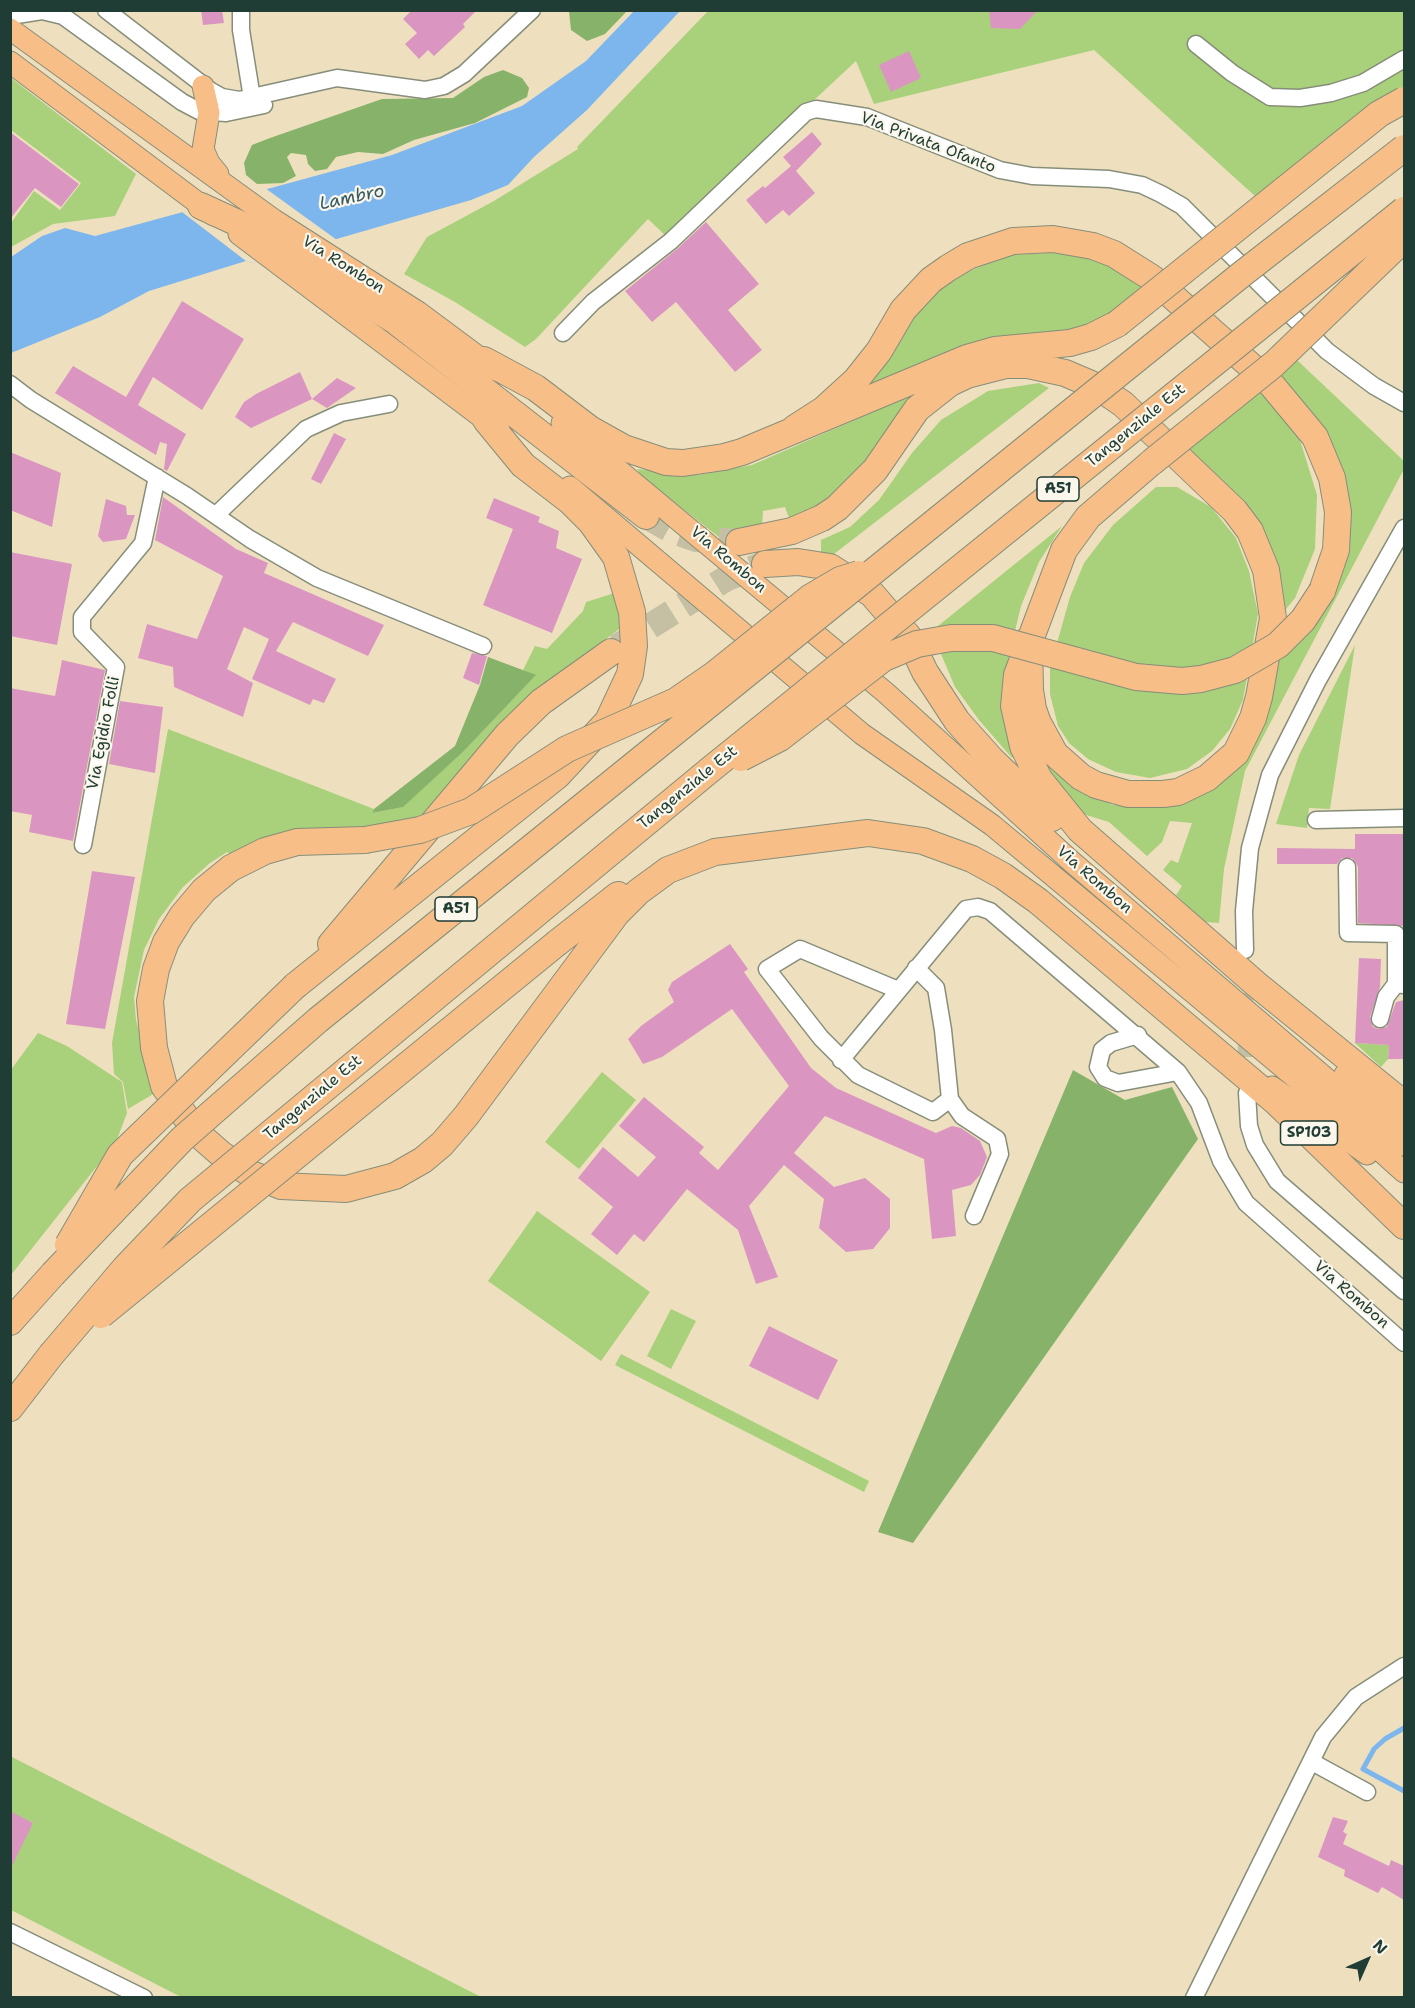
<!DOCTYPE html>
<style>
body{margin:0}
#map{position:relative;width:1415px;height:2008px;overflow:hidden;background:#eee0bf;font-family:"Shantell Sans",sans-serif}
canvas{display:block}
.frame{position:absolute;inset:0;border:12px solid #1f3d34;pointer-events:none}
.north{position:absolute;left:1337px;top:1930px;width:60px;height:60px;-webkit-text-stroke:4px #fbf7ec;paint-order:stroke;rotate:45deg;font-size:16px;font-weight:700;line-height:24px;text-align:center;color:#1f3d34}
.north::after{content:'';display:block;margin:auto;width:21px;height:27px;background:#1f3d34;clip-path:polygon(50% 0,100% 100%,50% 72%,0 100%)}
</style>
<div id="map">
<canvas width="1415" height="2008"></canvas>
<div class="frame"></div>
<div class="north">N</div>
</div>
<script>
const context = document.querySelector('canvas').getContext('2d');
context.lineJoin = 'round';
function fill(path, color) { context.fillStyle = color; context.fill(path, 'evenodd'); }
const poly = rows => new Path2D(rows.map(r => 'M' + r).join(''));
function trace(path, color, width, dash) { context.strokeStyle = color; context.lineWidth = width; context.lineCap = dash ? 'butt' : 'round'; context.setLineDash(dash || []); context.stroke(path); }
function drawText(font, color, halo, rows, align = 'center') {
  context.font = font + ' "Shantell Sans",sans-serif'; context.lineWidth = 4.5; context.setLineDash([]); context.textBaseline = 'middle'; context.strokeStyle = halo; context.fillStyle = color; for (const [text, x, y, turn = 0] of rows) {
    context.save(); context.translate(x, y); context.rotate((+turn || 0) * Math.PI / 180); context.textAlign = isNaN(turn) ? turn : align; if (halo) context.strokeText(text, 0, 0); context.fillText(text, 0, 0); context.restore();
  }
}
fill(poly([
 [708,11,1404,11,1404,91,1256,197,1094,50,874,104,856,61,667,237,648,219,536,339,525,347,455,302,404,274,427,237,494,201,578,149,577,147],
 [11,78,136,174,115,216,53,224,11,247,11,223,34,191,60,210,81,183,11,130],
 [1067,252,1122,268,1146,283,1118,312,1076,338,854,395,912,314,949,279,1010,255],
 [1297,360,1404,461,1404,469,1245,771,1224,869,1219,923,1205,922,1176,895,1182,886,1163,870,1171,860,1178,863,1192,823,1170,821,1162,842,1147,856,1109,822,1083,814,1062,791,1042,762,1034,741,1047,760,1070,786,1113,805,1157,806,1205,790,1271,662,1308,623,1340,491,1274,375],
 [1039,383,1049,388,834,554,821,553,821,540,850,527,879,500,912,453,941,420,988,391],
 [1263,386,1296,427,1317,495,1315,549,1295,598,1277,620,1276,590,1186,449],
 [930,387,844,495,790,521,785,507,763,511,762,529,733,531,733,548,642,477,637,469,698,475,752,465],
 [1156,487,1177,487,1211,507,1236,538,1249,571,1258,614,1243,700,1230,729,1212,751,1187,769,1150,778,1116,772,1088,759,1069,743,1058,726,1050,694,1050,668,1070,597,1084,563,1113,525],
 [1062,526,1039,562,1021,606,1008,660,1003,703,1015,756,1012,758,979,720,955,687,941,654,938,626],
 [618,592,624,625,562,674,429,812,409,820,380,825,296,831,253,842,231,855,227,852,210,863,183,887,159,919,144,950,134,997,136,1020,155,1093,128,1109,123,1082,114,1074,112,1043,168,729,374,809,374,813,402,807,464,751,535,676,523,670,535,646,547,649,583,611,586,602],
 [1355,645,1330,809,1309,808,1307,828,1276,824,1299,755],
 [38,1033,67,1046,122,1082,127,1113,116,1142,11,1275,10,1071],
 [1355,1043,1389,1045,1388,1059,1381,1067],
 [602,1072,636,1100,579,1169,545,1142],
 [537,1211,650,1292,601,1361,488,1281],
 [671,1309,696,1321,671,1369,647,1356],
 [621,1354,869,1481,864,1492,615,1365],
 [10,1756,481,1997,181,1997,11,1910]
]), '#a9d07a');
fill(poly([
 [569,11,569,10,627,11,605,34,587,41,571,30],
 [503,70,522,78,529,88,527,97,475,123,414,140,383,154,358,152,336,157,327,169,315,171,308,164,306,155,291,153,287,157,296,176,283,183,257,184,246,175,244,163,252,145,270,138,382,99,453,98,484,77],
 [488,657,536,675,464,751,403,807,373,813,374,809,455,746,480,685],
 [1073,1070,1125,1100,1172,1087,1198,1139,913,1543,878,1532]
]), '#86b26a');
fill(poly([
 [634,11,680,11,587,110,534,157,508,185,471,200,271,258,253,263,246,261,149,291,100,317,11,353,11,257,42,236,65,228,95,236,392,155,522,106,586,61]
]), '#7cb6ed');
fill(poly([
 [265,188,337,240,253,263,246,261,182,212]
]), '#eee0bf');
trace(poly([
 [1404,1728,1385,1739,1374,1749,1363,1769,1404,1791]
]), '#7cb6ed', 5);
fill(poly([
 [201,10,222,10,224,23,203,25],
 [412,10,477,10,463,24,465,27,434,56,428,50,419,59,405,44,417,33,403,19],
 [989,10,1038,10,1020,29,991,28],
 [909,51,921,78,891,92,879,65],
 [10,132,79,184,61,207,35,188,10,219],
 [812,132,822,144,796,171,815,193,789,216,783,210,766,224,746,200,763,186,765,188,791,166,783,157],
 [706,222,759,284,728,310,762,350,735,372,676,302,652,322,625,291,677,249],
 [182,301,244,339,202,410,153,377,138,405,186,434,167,471,164,469,167,444,160,442,156,455,55,393,73,366,126,397],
 [300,372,312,399,251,428,235,417,244,402,256,394],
 [337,378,356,388,327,408,312,399],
 [334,433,346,439,321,484,311,479],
 [10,452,61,473,52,527,10,510],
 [163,497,236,549,268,563,264,573,384,625,368,656,293,622,276,651,336,679,324,703,313,699,310,705,252,679,269,639,244,627,227,669,253,683,243,717,174,687,173,667,138,658,147,624,197,639,223,576,155,540],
 [494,498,540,517,538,522,559,531,556,548,582,559,552,633,483,605,513,529,486,518],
 [106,499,126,506,127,515,135,515,126,539,103,542,98,536],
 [10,552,72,564,57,645,10,636],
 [472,653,487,656,479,685,463,678],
 [62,660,105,670,73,841,29,832,32,815,10,811,10,688,55,696],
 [120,701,163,707,155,773,109,764],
 [1355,834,1404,834,1404,926,1358,923,1358,867,1352,858,1342,858,1337,864,1277,864,1277,848,1355,849],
 [92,871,135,877,105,1029,66,1024],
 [730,944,748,969,744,972,811,1068,836,1088,936,1133,952,1126,961,1128,980,1141,987,1157,980,1175,971,1185,952,1190,956,1236,932,1239,924,1159,825,1116,794,1153,834,1187,865,1178,890,1199,890,1228,873,1249,846,1252,819,1228,824,1199,784,1165,749,1206,778,1277,756,1284,738,1230,687,1189,644,1242,634,1234,617,1255,591,1234,613,1207,578,1178,603,1147,638,1177,656,1157,619,1126,644,1097,704,1147,699,1153,718,1170,789,1086,732,1009,662,1057,643,1064,628,1039,641,1026,674,1002,668,990,672,982],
 [1359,958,1381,959,1380,987,1370,1017,1373,1027,1378,1029,1387,1027,1396,1002,1404,1000,1404,1059,1388,1059,1389,1045,1355,1043],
 [769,1326,838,1360,818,1400,749,1366],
 [10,1811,33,1823,10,1870],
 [1333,1817,1348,1821,1343,1832,1347,1834,1343,1844,1389,1866,1391,1860,1404,1866,1404,1900,1382,1887,1378,1893,1344,1876,1345,1870,1318,1857]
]), '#da96c1');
trace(poly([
 [1245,969,1246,1081]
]), '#c5bfa3', 16, [16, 8]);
trace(poly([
 [646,516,671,530,696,539,739,542],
 [617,647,727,578,762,565]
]), '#c5bfa3', 26, [26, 13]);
const minor = poly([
 [106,10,211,91,222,97,239,100,337,78,425,90,444,86,464,74,532,10],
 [241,10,241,30,252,98],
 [10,16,42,11,63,16,182,102,199,111,226,113,264,105],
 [1196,44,1232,73,1270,97,1300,98,1331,93,1363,83,1404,59],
 [563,333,593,302,671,241,806,112,816,109,867,117,1000,170,1032,176,1109,179,1142,185,1161,194,1182,206,1327,351,1374,386,1404,403],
 [10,384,31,400,187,496,250,539,317,578,483,646],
 [216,515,306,429,341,413,389,404],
 [1316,820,1404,818],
 [83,845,116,667,82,632,82,617,143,543,157,477],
 [1347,867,1348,933,1396,934,1396,984],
 [1245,950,1244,911,1250,848,1270,775,1318,680,1404,528],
 [898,990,800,949,767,969,821,1038,858,1075,933,1112,950,1099,943,1030,936,988,916,968],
 [1380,1019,1386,997,1396,984,1404,985],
 [1138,1035,1111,1043,1102,1050,1098,1067,1105,1078,1118,1083,1178,1072],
 [841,1060,966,909,978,907,990,911,1178,1072,1199,1103,1221,1161,1246,1203,1404,1343],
 [1247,1093,1249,1126,1255,1145,1277,1181,1404,1291],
 [950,1099,962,1116,997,1139,1000,1154,974,1216],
 [1312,1762,1367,1792],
 [10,1932,144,1998],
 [1194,1998,1323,1737,1356,1697,1404,1666]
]);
const major = poly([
 [10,29,274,220,418,312,496,370],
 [10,62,214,215],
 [203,86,209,113,203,149,209,163,218,174],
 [239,234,499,430],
 [562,423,886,693,1072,862,1404,1145],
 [570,487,862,734,992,825,1345,1119,1404,1172],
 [1272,1087,1367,1154]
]);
const highway = poly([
 [201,206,253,230,394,320,646,516],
 [484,360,536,388,590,429,624,448,666,462,683,463,724,457,742,452,967,358,995,350,1070,343,1091,337,1117,324],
 [795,428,823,410,856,380,879,351,903,310,931,280,948,268,968,256,1013,241,1053,239,1093,246,1114,254,1152,278,1271,384,1315,437,1332,478,1338,512,1336,550,1322,591],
 [1152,462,1088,517,1064,550,1017,675,1014,706,1023,746,1039,779,1080,830,1256,984,1404,1104],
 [739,542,792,531,822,518,837,508,875,470,917,409,950,383,967,375,1006,365,1028,365,1065,373,1098,387,1123,404,1235,511,1250,531,1266,570,1273,618,1259,697,1253,718,1236,753,1207,778,1178,792,1163,794,1128,794,1096,785,1081,777,1055,754,1038,723,1033,709,1030,690,1029,639],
 [765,564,798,562,830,567,872,594,908,636,925,672,957,721,991,759,1052,818],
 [365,840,297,842,265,851,231,868,204,890,182,916,166,942,156,969,150,1001,154,1048,164,1086,197,1133,221,1154,249,1173,281,1186,346,1189,395,1176,423,1160,442,1144,466,1116,617,913,638,892,668,870,715,852,868,833,923,841,972,859,1003,876,1038,901,1275,1101,1404,1226],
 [557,943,618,895],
 [331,944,507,735,541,702,611,652],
 [295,986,558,775,608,721,630,674,634,646,632,612,616,557,591,522,571,502,523,465,486,420],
 [1347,1076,1404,1131],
 [10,1322,53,1274],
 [10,1408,51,1355]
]);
trace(minor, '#868e7a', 19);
trace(major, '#868e7a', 23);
trace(highway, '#868e7a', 28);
trace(minor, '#fff', 16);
trace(major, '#f7be88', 21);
trace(highway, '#f7be88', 26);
const highwayBridge = poly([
 [1117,324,1379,114,1404,100],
 [1152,462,1274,364,1404,239],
 [741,758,780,738,884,658,917,644,951,638,993,638,1136,677,1182,681,1201,679,1235,670,1278,645,1303,620,1322,591],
 [365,840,420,830,471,811,567,749,676,701,715,674,811,597,840,580,859,574],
 [68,1245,120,1155,295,986],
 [53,1274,182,1139,318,1020,1242,274,1404,148],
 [101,1315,557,943],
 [51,1355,125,1268,190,1200,711,769,1404,210]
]);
trace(highwayBridge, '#868e7a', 28, []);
trace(highwayBridge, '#f7be88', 26);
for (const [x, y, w] of [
 [1058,489,42],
 [456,909,42],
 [1309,1133,57]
]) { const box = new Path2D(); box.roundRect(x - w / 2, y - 12, w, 24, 4.5); context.fillStyle = '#fbf7ec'; context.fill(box); trace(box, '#1f3d34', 1.5); }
drawText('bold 15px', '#1f3d34', null, [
 ["A51",1058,489],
 ["A51",456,909],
 ["SP103",1309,1133]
]);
drawText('16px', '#1f3d34', '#fbf7ec', [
 ["Via Privata Ofanto",928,143,21],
 ["Via Rombon",343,265,32],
 ["Tangenziale Est",1136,426,-39],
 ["Via Rombon",728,560,40],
 ["Via Egidio Folli",104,733,-79],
 ["Tangenziale Est",688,788,-39],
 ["Via Rombon",1094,880,41],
 ["Tangenziale Est",313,1098,-40],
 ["Via Rombon",1351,1295,41]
]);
drawText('italic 18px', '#365b62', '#fbf7ec', [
 ["Lambro",352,198,-12]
]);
</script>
